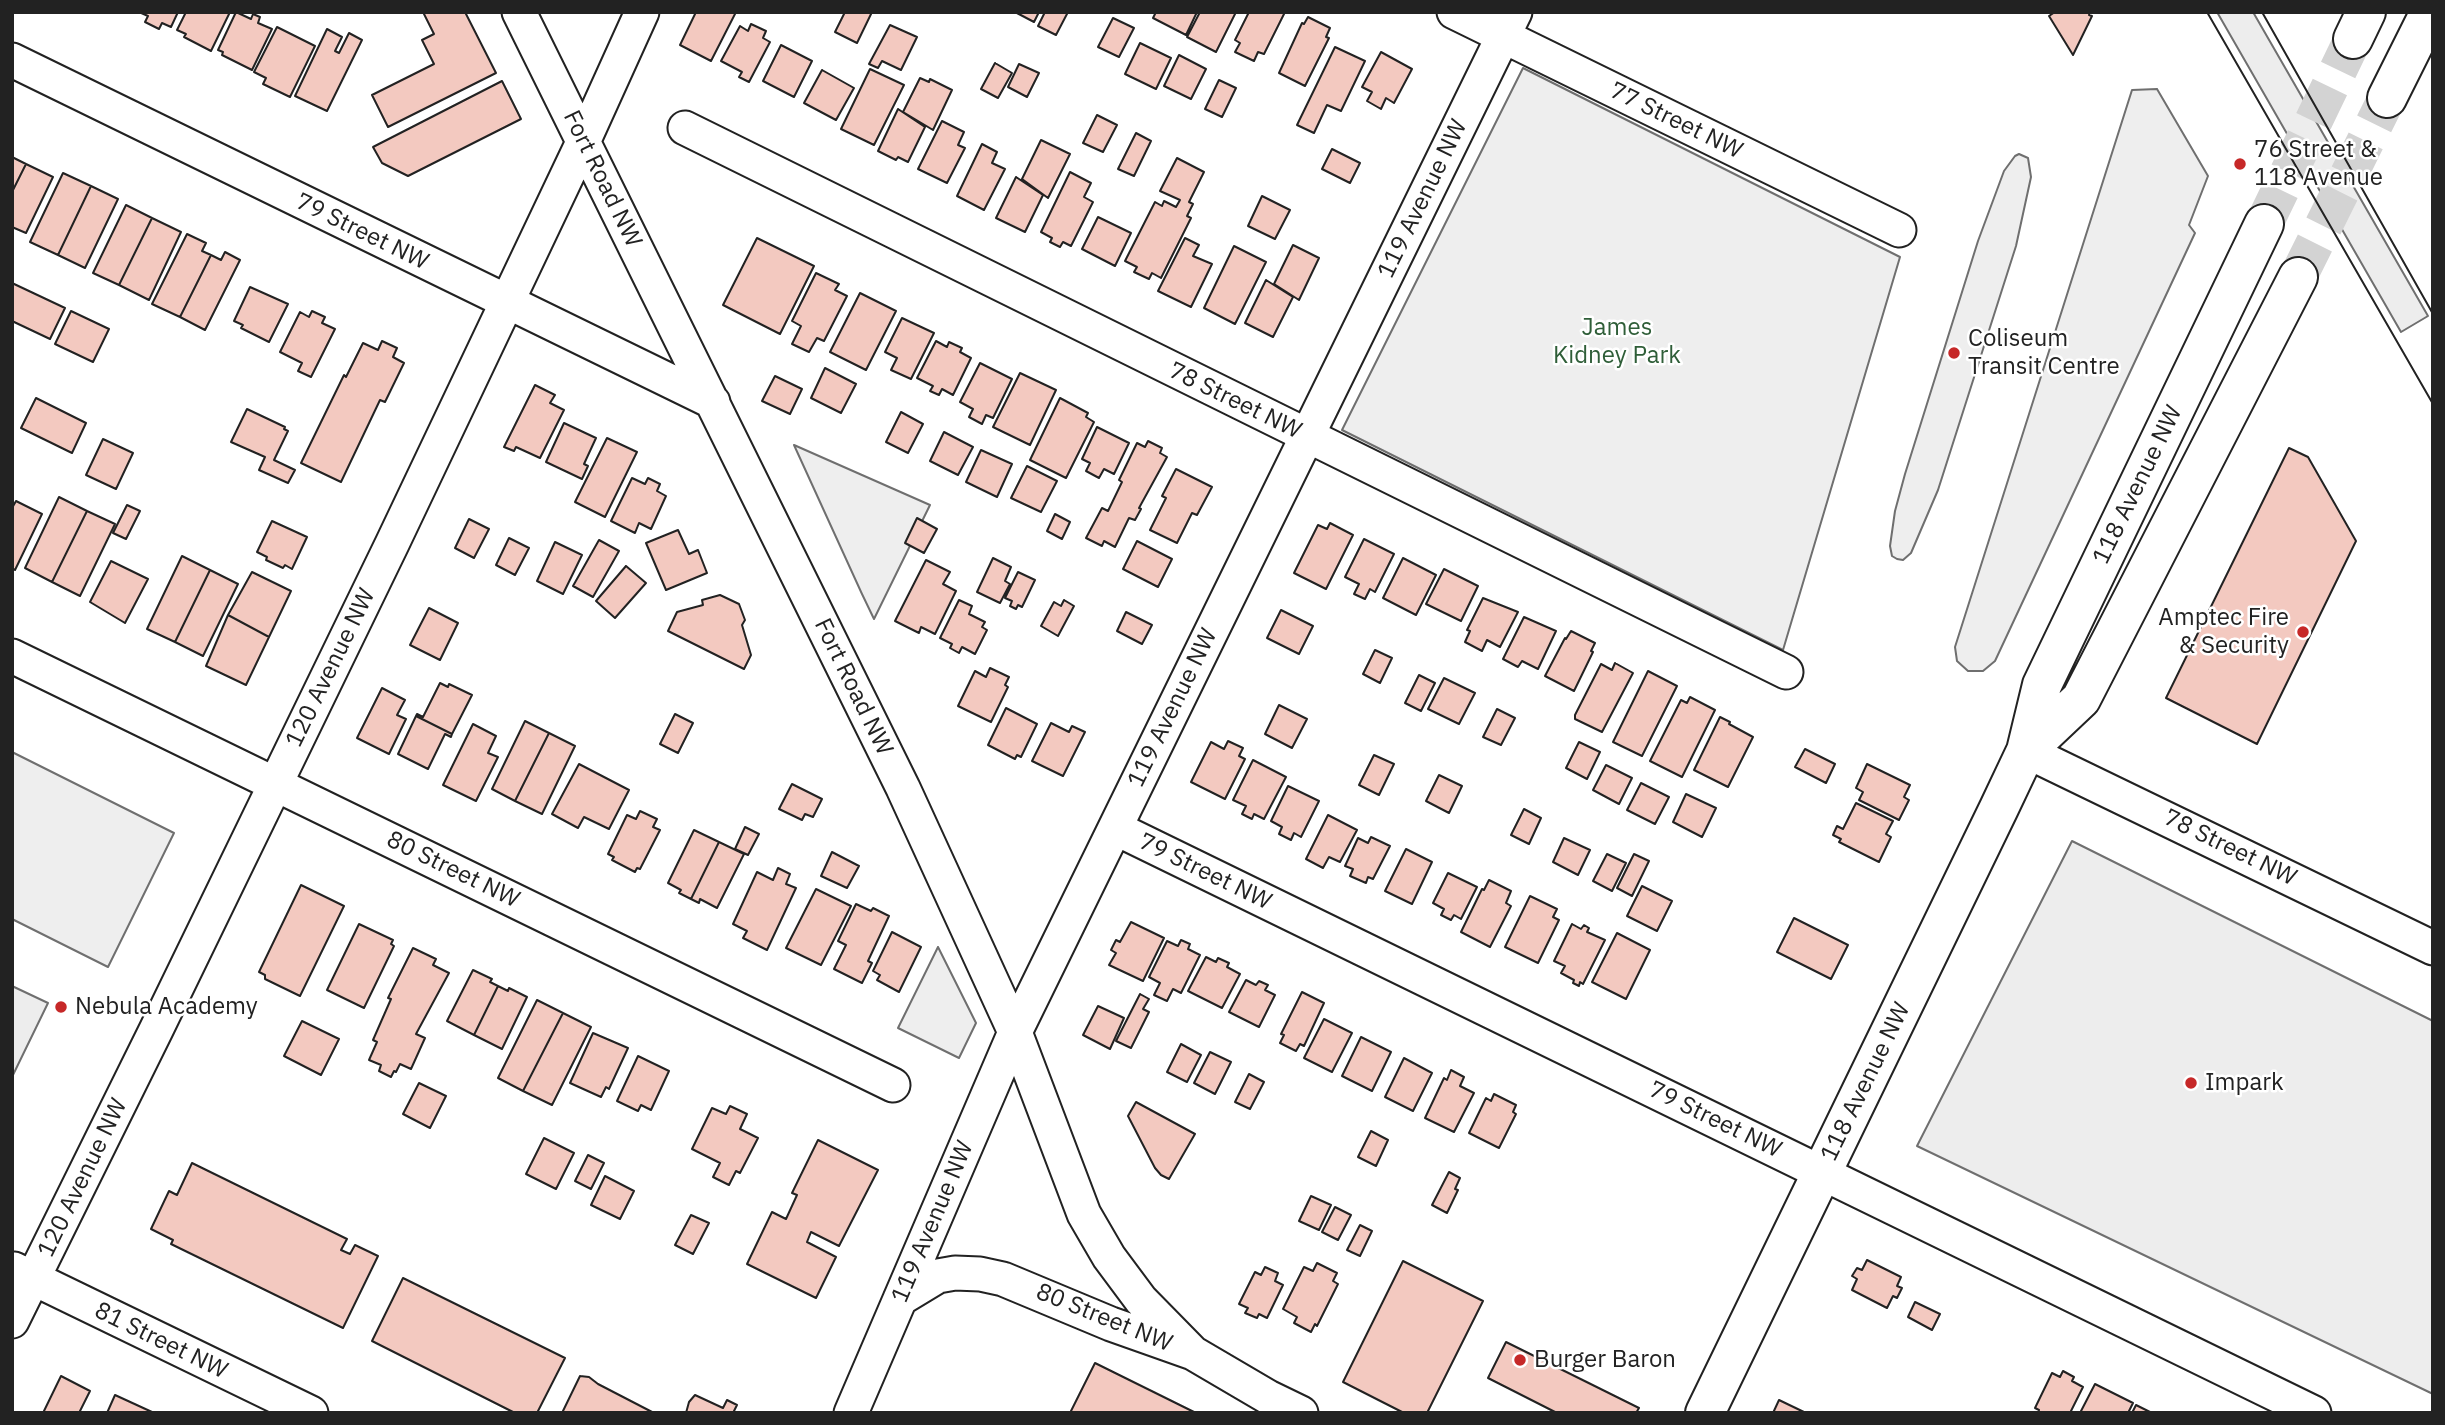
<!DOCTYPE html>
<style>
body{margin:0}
#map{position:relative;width:2445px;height:1425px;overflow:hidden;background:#fff;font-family:"IBM Plex Sans",sans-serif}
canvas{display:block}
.frame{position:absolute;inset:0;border:14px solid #222;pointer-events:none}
</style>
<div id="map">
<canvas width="2445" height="1425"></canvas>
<div class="frame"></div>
</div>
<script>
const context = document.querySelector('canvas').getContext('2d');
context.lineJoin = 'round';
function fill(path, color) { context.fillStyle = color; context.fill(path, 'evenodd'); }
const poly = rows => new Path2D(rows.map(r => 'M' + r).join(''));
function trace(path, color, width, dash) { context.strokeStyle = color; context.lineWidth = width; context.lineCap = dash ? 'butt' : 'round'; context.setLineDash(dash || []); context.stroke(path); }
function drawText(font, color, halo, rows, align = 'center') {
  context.font = font + ' "IBM Plex Sans",sans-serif'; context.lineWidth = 5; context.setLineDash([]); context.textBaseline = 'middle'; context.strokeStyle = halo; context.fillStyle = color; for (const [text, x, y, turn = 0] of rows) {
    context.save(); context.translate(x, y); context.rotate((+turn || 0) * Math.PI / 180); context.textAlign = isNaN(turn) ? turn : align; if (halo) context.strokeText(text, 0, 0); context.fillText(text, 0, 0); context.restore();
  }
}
const green = poly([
 [1523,68,1900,257,1783,650,1342,430,1523,68],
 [2157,89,2208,176,2189,225,2195,233,1995,661,1983,671,1968,671,1957,661,1955,647,2132,90,2157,89],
 [2019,154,2028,158,2031,177,2016,246,1938,490,1911,553,1903,560,1897,559,1892,556,1890,546,1895,511,1905,474,1978,241,2004,171,2015,156,2019,154],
 [794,445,930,505,874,619,862,594,794,445],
 [12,752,174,833,108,967,12,919,12,752],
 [938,947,976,1023,959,1058,898,1028,938,947]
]);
fill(green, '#eee');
trace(green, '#6f6f6f', 2);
const parking = poly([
 [2217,12,2253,12,2428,316,2401,332,2217,12],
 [2072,841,2433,1021,2433,1394,1917,1146,2072,841],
 [12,986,48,1003,12,1077,12,986]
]);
fill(parking, '#ededed');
trace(parking, '#6f6f6f', 2);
const building = poly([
 [139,12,178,12,171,27,162,23,159,29,145,22,148,16,139,12],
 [186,12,230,12,211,51,184,37,186,34,177,30,186,12],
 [236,12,251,19,253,14,260,17,258,23,272,29,252,70,222,55,223,52,218,50,236,12],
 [423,12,465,12,496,73,388,127,372,95,434,64,422,40,434,34,423,12],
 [696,12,736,12,711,61,680,45,696,12],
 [845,12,872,12,857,43,835,32,845,12],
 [1015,12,1039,12,1034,22,1015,12],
 [1045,12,1068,12,1056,35,1038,26,1045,12],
 [1156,12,1197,12,1186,35,1153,18,1156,12],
 [1200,12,1236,12,1216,52,1187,37,1200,12],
 [1249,12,1285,12,1264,54,1258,52,1254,61,1235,52,1240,43,1235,40,1249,12],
 [2055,12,2090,12,2089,15,2092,16,2073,55,2049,16,2055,12],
 [1308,17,1330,28,1326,37,1329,38,1305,86,1279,73,1302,23,1304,24,1308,17],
 [1113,18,1134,28,1119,57,1098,47,1113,18],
 [751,24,766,31,763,38,770,42,749,82,739,77,742,72,721,61,740,26,748,31,751,24],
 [890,25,917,37,901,70,882,61,878,68,869,64,890,25],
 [277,27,315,46,290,97,263,84,266,78,254,72,277,27],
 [327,29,342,37,335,51,339,53,349,33,362,40,327,111,295,96,327,29],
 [1140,43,1171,58,1156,89,1125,74,1140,43],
 [781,45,812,61,794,97,763,81,781,45],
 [1335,47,1365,61,1341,111,1327,105,1314,133,1297,125,1335,47],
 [1381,52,1412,69,1394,103,1386,98,1381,109,1367,101,1372,92,1362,87,1381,52],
 [1179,55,1206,69,1191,99,1164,86,1179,55],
 [995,63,1012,73,998,98,981,89,995,63],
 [1019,64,1039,73,1027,97,1008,87,1019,64],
 [870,69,904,85,874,145,841,129,870,69],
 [822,70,854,88,836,120,804,103,822,70],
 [920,78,929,82,930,79,952,90,933,130,903,112,920,78],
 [1219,80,1236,88,1222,117,1205,109,1219,80],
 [502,81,521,119,408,176,382,163,373,147,502,81],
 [898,109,925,127,908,162,898,157,896,160,878,151,898,109],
 [1097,115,1117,125,1103,152,1083,143,1097,115],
 [942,121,964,132,958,145,965,148,947,183,918,169,942,121],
 [1136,133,1151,141,1134,176,1118,169,1136,133],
 [1041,140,1070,154,1048,198,1022,179,1041,140],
 [982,144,997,152,992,163,1005,169,984,210,957,196,982,144],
 [1332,149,1360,163,1350,183,1322,169,1332,149],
 [12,157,26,164,12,192,12,157],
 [1177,158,1204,172,1189,202,1193,204,1187,216,1191,218,1161,278,1152,273,1149,279,1134,272,1137,267,1125,261,1155,202,1162,206,1164,201,1176,207,1180,200,1160,191,1177,158],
 [26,164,53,177,26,233,12,227,12,192,26,164],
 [1070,172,1091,183,1084,197,1093,202,1071,246,1063,242,1060,247,1050,242,1052,238,1041,232,1070,172],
 [63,173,91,186,58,255,30,242,63,173],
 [1016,177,1043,195,1025,232,996,218,1016,177],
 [91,186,118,199,85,268,58,255,91,186],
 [1262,196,1290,210,1275,239,1248,226,1262,196],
 [126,205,152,218,119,285,93,273,126,205],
 [1098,217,1131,233,1115,266,1082,249,1098,217],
 [152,218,181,232,149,300,119,285,152,218],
 [187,234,206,243,202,251,211,255,180,317,152,304,187,234],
 [757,238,814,266,780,334,723,305,757,238],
 [1185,238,1199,245,1193,256,1212,264,1191,307,1158,291,1185,238],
 [1293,245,1319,258,1299,300,1274,284,1293,245],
 [1234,246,1266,262,1235,324,1204,308,1234,246],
 [225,252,240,260,205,330,180,317,211,255,221,260,225,252],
 [816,273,839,284,835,290,847,296,824,341,817,338,809,352,792,344,801,326,792,321,816,273],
 [1266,280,1293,297,1273,337,1245,323,1266,280],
 [12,283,65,308,50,339,12,321,12,283],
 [250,287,288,304,269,342,241,328,243,325,234,321,250,287],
 [860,293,896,311,866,370,830,352,860,293],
 [71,311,109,329,93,362,55,344,71,311],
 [312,311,325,317,322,323,335,329,311,377,298,371,302,363,280,352,300,312,309,317,312,311],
 [902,318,934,333,911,379,891,370,897,358,885,352,902,318],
 [382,341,397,348,393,357,404,363,385,402,380,400,341,482,301,463,344,375,346,377,363,343,378,350,382,341],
 [936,341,947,347,949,342,962,348,960,352,971,358,953,395,942,389,939,395,930,391,933,386,917,378,936,341],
 [980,363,1012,379,993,418,986,415,982,424,969,417,973,409,960,402,980,363],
 [825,368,856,384,841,413,811,398,825,368],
 [1020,373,1056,390,1030,445,993,427,1020,373],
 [775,376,802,389,790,414,762,401,775,376],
 [535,385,555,395,550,403,564,410,540,458,516,447,514,451,504,447,535,385],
 [36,398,86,423,72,453,21,428,36,398],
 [1060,398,1088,413,1086,417,1094,422,1066,478,1030,460,1060,398],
 [247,409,285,427,284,429,288,431,274,460,295,470,288,483,259,470,265,457,231,442,247,409],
 [901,412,923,424,908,453,886,442,901,412],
 [564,423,596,438,584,464,588,466,582,479,546,462,564,423],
 [1097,427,1129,443,1114,474,1104,469,1099,478,1086,471,1090,463,1082,459,1097,427],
 [944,432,973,447,958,475,930,461,944,432],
 [607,438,637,452,605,517,575,502,607,438],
 [103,439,133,453,116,489,86,475,103,439],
 [1148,441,1162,448,1160,453,1167,457,1139,508,1141,509,1135,520,1129,518,1115,547,1104,541,1102,546,1086,538,1102,508,1108,511,1122,482,1119,480,1137,443,1145,447,1148,441],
 [2289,448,2308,457,2356,541,2257,744,2166,698,2289,448],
 [981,450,1012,464,997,497,966,482,981,450],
 [1027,466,1057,481,1041,512,1011,498,1027,466],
 [1176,469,1212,487,1197,515,1192,513,1177,543,1150,530,1166,498,1162,496,1176,469],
 [632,478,645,484,648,478,660,484,657,491,666,496,651,529,639,523,635,533,611,521,632,478],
 [59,497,87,511,52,582,25,568,59,497],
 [16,501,42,514,15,570,12,568,12,508,16,501],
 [127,505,140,511,126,539,113,533,127,505],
 [87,511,115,524,80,596,52,582,87,511],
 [1055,514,1070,522,1062,539,1047,531,1055,514],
 [917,518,937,529,924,553,905,543,917,518],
 [469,519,489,529,474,558,455,548,469,519],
 [272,521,307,537,292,569,285,565,283,568,266,560,267,557,257,552,272,521],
 [1330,523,1353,535,1326,589,1294,573,1318,525,1327,529,1330,523],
 [678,530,689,554,698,550,707,573,666,590,646,543,678,530],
 [509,538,529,548,515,575,496,565,509,538],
 [1364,539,1394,554,1375,592,1370,589,1365,599,1354,594,1359,584,1345,577,1364,539],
 [599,540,619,551,593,597,573,586,599,540],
 [1137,541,1172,559,1158,587,1123,569,1137,541],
 [555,542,582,555,563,594,537,581,555,542],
 [182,556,210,570,175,642,147,629,182,556],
 [993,558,1011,567,1005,581,1010,584,1000,603,977,592,993,558],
 [1403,558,1436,575,1416,615,1383,598,1403,558],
 [926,560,950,572,943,584,956,591,935,634,921,627,919,633,895,621,926,560],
 [111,561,148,579,125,623,90,602,111,561],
 [626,566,646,583,615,618,596,601,626,566],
 [1444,569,1478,586,1461,621,1426,604,1444,569],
 [210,570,238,584,203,656,175,642,210,570],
 [252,572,291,591,269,637,228,615,252,572],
 [1018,572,1035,580,1022,607,1018,605,1016,609,1010,606,1012,601,1005,598,1018,572],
 [720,595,739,604,745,620,742,625,751,655,744,669,668,631,677,612,703,605,702,600,720,595],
 [1483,598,1518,612,1500,647,1487,640,1482,651,1465,642,1470,631,1467,630,1483,598],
 [959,600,972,606,969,614,985,622,982,627,987,630,975,654,962,647,959,653,950,648,952,644,940,638,959,600],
 [1064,600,1074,606,1058,636,1041,626,1054,602,1061,606,1064,600],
 [429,608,458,623,440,660,410,645,429,608],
 [1281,610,1313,626,1299,654,1267,638,1281,610],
 [1126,612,1152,625,1142,644,1117,631,1126,612],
 [228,615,269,637,246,685,206,666,228,615],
 [1524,617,1556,631,1538,669,1522,661,1518,667,1503,659,1524,617],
 [1571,631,1595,643,1591,651,1593,652,1574,691,1545,676,1565,638,1566,639,1571,631],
 [1375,650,1392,658,1380,683,1363,674,1375,650],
 [1615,663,1633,673,1602,732,1575,719,1575,715,1601,664,1612,670,1615,663],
 [990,668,1009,677,1005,685,1008,687,991,722,958,706,975,671,986,677,990,668],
 [1648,671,1677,686,1642,756,1613,742,1648,671],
 [1419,675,1435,683,1421,711,1405,703,1419,675],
 [1444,678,1475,693,1459,724,1428,709,1444,678],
 [440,683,448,687,449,684,472,695,452,734,416,716,417,714,423,717,440,683],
 [382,688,405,700,397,715,406,719,389,754,357,738,382,688],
 [1690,697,1715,710,1682,777,1650,761,1681,700,1687,703,1690,697],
 [1279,705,1307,719,1292,748,1265,734,1279,705],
 [1006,708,1037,724,1021,757,1017,755,1015,759,988,745,1006,708],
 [1497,709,1515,718,1501,745,1483,737,1497,709],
 [675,714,693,723,678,753,660,744,675,714],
 [416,716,452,734,451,737,445,734,428,769,398,754,416,716],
 [1720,717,1730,722,1729,724,1753,737,1728,787,1694,770,1720,717],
 [525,721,549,733,515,801,492,789,525,721],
 [1051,723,1069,732,1072,726,1085,732,1063,776,1032,761,1051,723],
 [473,724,496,736,488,753,498,757,476,801,443,785,473,724],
 [549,733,575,746,542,814,515,801,549,733],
 [1228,741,1243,748,1239,756,1245,759,1225,799,1191,782,1211,742,1224,749,1228,741],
 [1579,742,1600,752,1587,779,1566,768,1579,742],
 [1805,749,1835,764,1826,783,1795,767,1805,749],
 [1374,755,1394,764,1379,795,1359,785,1374,755],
 [1253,760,1286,777,1264,819,1254,814,1252,819,1242,814,1246,806,1233,800,1253,760],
 [579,764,629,790,609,829,584,817,578,828,552,814,579,764],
 [1867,764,1910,785,1904,797,1909,800,1899,820,1859,800,1863,792,1856,788,1867,764],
 [1606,765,1632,778,1619,804,1593,790,1606,765],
 [1439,775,1462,786,1449,813,1426,801,1439,775],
 [1641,783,1669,797,1655,824,1627,810,1641,783],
 [792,784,822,799,813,817,805,814,802,820,779,809,792,784],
 [1288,786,1319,801,1301,837,1294,833,1291,840,1279,834,1282,827,1271,821,1288,786],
 [1686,794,1716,808,1702,837,1673,822,1686,794],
 [1856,803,1893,821,1886,834,1891,837,1879,862,1839,842,1841,839,1833,835,1837,826,1843,829,1856,803],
 [1524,809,1541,818,1529,844,1511,835,1524,809],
 [640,811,657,819,653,827,660,830,640,869,637,868,635,872,612,860,614,857,608,854,627,815,636,819,640,811],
 [1328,815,1357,830,1340,862,1329,857,1323,868,1306,859,1328,815],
 [745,827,759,834,748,855,735,849,745,827],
 [694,830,719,842,691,899,679,893,681,890,668,883,694,830],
 [1371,837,1390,846,1373,879,1368,877,1366,883,1350,876,1353,869,1345,866,1358,838,1368,843,1371,837],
 [1564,838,1590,850,1578,875,1553,862,1564,838],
 [719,842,744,854,717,908,700,899,699,903,691,899,719,842],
 [1406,849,1432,862,1412,904,1385,891,1406,849],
 [832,852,859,866,847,888,821,876,832,852],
 [1607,854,1626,863,1612,891,1593,881,1607,854],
 [1634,854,1649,861,1632,896,1617,888,1634,854],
 [778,868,790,874,786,884,796,888,767,950,743,938,747,931,733,924,757,872,773,880,778,868],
 [1448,873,1477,887,1461,919,1454,915,1451,920,1441,915,1444,909,1433,903,1448,873],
 [1489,880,1511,891,1506,903,1511,906,1490,947,1461,932,1482,889,1484,890,1489,880],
 [301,885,344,906,300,996,265,979,265,975,259,972,301,885],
 [1642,886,1672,901,1657,931,1627,916,1642,886],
 [816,889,851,906,821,965,786,948,816,889],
 [1530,896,1557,909,1553,917,1559,920,1538,963,1505,947,1530,896],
 [856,904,871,911,873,908,889,916,868,961,872,963,862,983,834,969,846,945,838,941,856,904],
 [1794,918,1848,945,1831,979,1777,952,1794,918],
 [1131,922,1164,938,1143,981,1109,965,1116,953,1111,950,1116,940,1120,942,1131,922],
 [359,924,393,940,391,944,394,946,364,1008,327,990,359,924],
 [1572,924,1581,929,1584,925,1589,928,1587,932,1605,940,1583,984,1580,982,1579,986,1573,983,1574,980,1561,973,1565,966,1554,961,1572,924],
 [892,932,921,947,899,992,877,980,880,975,873,971,892,932],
 [1617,933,1650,950,1626,999,1592,982,1617,933],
 [1181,940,1190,944,1188,949,1200,955,1181,993,1173,989,1167,1001,1154,995,1160,983,1149,977,1167,941,1178,946,1181,940],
 [413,948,436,959,433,965,449,973,416,1034,425,1038,411,1069,400,1064,396,1072,394,1071,391,1077,379,1071,381,1065,369,1060,377,1042,373,1040,391,999,388,998,413,948],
 [1206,957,1216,962,1218,958,1229,963,1227,967,1240,974,1222,1008,1188,991,1206,957],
 [473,970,492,979,490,982,498,986,474,1035,447,1021,473,970],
 [1246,980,1256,985,1259,981,1268,985,1265,990,1275,995,1259,1027,1229,1012,1246,980],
 [498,986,508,991,509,988,527,997,502,1049,474,1035,498,986],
 [1302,992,1324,1003,1304,1046,1300,1044,1296,1051,1280,1043,1284,1035,1281,1034,1302,992],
 [1140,994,1149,999,1143,1009,1149,1012,1131,1048,1116,1041,1140,994],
 [537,1000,563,1013,523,1091,498,1078,537,1000],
 [1098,1006,1124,1018,1110,1049,1083,1035,1098,1006],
 [563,1013,591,1027,552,1105,523,1091,563,1013],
 [1324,1019,1352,1033,1332,1072,1304,1058,1324,1019],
 [302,1021,339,1039,321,1075,284,1056,302,1021],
 [593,1033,628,1048,609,1089,606,1087,601,1097,570,1083,593,1033],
 [1361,1037,1391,1052,1372,1091,1342,1076,1361,1037],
 [1181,1044,1201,1055,1187,1082,1167,1072,1181,1044],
 [1210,1052,1231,1062,1215,1094,1194,1083,1210,1052],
 [638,1056,669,1071,651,1110,641,1105,638,1111,617,1101,638,1056],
 [1404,1058,1432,1073,1413,1111,1385,1097,1404,1058],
 [1451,1070,1464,1077,1460,1086,1474,1093,1454,1132,1425,1118,1444,1078,1447,1080,1451,1070],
 [1249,1074,1264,1082,1250,1109,1235,1102,1249,1074],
 [419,1083,446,1096,430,1128,403,1114,419,1083],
 [1494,1094,1516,1105,1513,1112,1516,1114,1499,1148,1469,1133,1486,1098,1491,1101,1494,1094],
 [1136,1102,1195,1134,1169,1179,1161,1175,1155,1168,1128,1116,1136,1102],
 [730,1106,747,1114,740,1129,758,1138,740,1173,736,1171,729,1185,713,1177,720,1163,692,1149,712,1108,726,1114,730,1106],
 [1371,1131,1388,1140,1376,1166,1358,1157,1371,1131],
 [544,1138,574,1153,556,1189,526,1174,544,1138],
 [818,1140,878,1170,839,1246,811,1232,807,1242,836,1257,816,1298,747,1264,772,1212,786,1219,797,1195,792,1193,818,1140],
 [588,1155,604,1163,591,1189,575,1181,588,1155],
 [192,1163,347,1239,341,1250,350,1254,355,1245,378,1256,343,1328,171,1244,173,1240,151,1229,169,1191,177,1195,192,1163],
 [1449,1172,1460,1178,1455,1189,1458,1190,1447,1213,1432,1205,1449,1172],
 [605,1176,634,1191,620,1219,591,1205,605,1176],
 [1311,1196,1331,1205,1319,1230,1299,1221,1311,1196],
 [1335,1207,1351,1215,1338,1240,1322,1232,1335,1207],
 [691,1215,709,1223,693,1254,675,1245,691,1215],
 [1360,1225,1372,1231,1360,1256,1347,1250,1360,1225],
 [1867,1260,1901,1277,1897,1286,1902,1288,1897,1298,1893,1296,1887,1308,1852,1290,1857,1279,1852,1276,1857,1268,1862,1270,1867,1260],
 [1403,1261,1483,1301,1427,1413,1404,1413,1343,1382,1403,1261],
 [1317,1263,1337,1273,1333,1281,1338,1284,1317,1326,1315,1324,1311,1332,1294,1323,1297,1317,1283,1309,1304,1267,1313,1271,1317,1263],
 [1265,1267,1278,1273,1275,1281,1283,1285,1267,1318,1259,1314,1257,1318,1245,1313,1248,1308,1239,1304,1255,1272,1261,1275,1265,1267],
 [403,1278,565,1358,537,1413,515,1413,372,1341,403,1278],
 [1915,1302,1940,1314,1932,1330,1908,1317,1915,1302],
 [1506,1342,1639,1408,1636,1413,1557,1413,1488,1378,1506,1342],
 [1095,1363,1194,1412,1194,1413,1070,1413,1095,1363],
 [2063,1371,2074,1377,2072,1381,2083,1387,2070,1413,2038,1413,2039,1410,2035,1408,2052,1373,2060,1377,2063,1371],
 [61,1376,90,1391,79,1413,43,1413,61,1376],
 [580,1376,589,1377,598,1384,654,1413,562,1413,580,1376],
 [2095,1384,2133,1403,2128,1413,2080,1413,2095,1384],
 [115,1395,152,1412,107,1413,115,1395],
 [695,1395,723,1408,727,1400,737,1405,733,1413,686,1413,689,1402,695,1395],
 [1779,1400,1806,1413,1773,1413,1779,1400],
 [2136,1405,2152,1413,2132,1413,2136,1405]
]);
fill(building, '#f3c9c0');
trace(building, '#222', 2);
trace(poly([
 [2264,224,2353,39],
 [2298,277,2387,98]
]), '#d3d3d3', 38, [38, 19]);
const minor = poly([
 [519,12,903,788,1015,1032,1084,1214,1109,1257,1141,1300,1193,1353],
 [1454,12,1899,230],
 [12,60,713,402],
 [685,128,1786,672],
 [12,656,893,1085],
 [2026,751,2433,948],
 [1115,828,2314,1413],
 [14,1269,311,1413],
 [900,1299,938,1276,955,1273,980,1274,1003,1279,1111,1324,1193,1353,1268,1397,1301,1413],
 [12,1321,156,1030,392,544,584,140,642,12],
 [851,1413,1015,1032,1515,12]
]);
const major = poly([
 [2353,39,2366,12],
 [2387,98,2430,12],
 [2026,751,2081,699,2298,277],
 [1705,1413,1999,808,2026,751,2042,685,2264,224]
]);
trace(minor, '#222', 37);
trace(major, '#222', 42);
trace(minor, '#fff', 33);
trace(major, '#fff', 38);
trace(poly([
 [2207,12,2433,404],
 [2262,12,2433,314]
]), '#222', 2);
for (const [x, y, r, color] of [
 [2240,164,7,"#c62828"],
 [1954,353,7,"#c62828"],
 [2303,632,7,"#c62828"],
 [61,1007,7,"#c62828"],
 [2191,1083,7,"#c62828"],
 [1520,1360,7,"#c62828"]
]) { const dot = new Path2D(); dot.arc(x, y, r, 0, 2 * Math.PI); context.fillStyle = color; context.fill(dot); trace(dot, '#fff', 2.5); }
drawText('24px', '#222', '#fff', [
 ["77 Street NW",1676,121,26],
 ["Fort Road NW",602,179,64],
 ["119 Avenue NW",1423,199,-64],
 ["79 Street NW",362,232,26],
 ["78 Street NW",1235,401,26],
 ["118 Avenue NW",2138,485,-64],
 ["120 Avenue NW",331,668,-64],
 ["Fort Road NW",853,687,64],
 ["119 Avenue NW",1173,708,-64],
 ["78 Street NW",2230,848,26],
 ["80 Street NW",453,870,26],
 ["79 Street NW",1205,872,26],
 ["118 Avenue NW",1866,1082,-64],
 ["79 Street NW",1715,1120,26],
 ["120 Avenue NW",83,1178,-64],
 ["119 Avenue NW",933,1222,-67],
 ["80 Street NW",1104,1318,22],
 ["81 Street NW",161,1341,26]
]);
drawText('24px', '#222', '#fff', [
 ["76 Street &",2254,150],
 ["118 Avenue",2254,178],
 ["Coliseum",1968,339],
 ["Transit Centre",1968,367],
 ["Amptec Fire",2289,618,"right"],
 ["& Security",2289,646,"right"],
 ["Nebula Academy",75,1007],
 ["Impark",2205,1083],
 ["Burger Baron",1534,1360]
], 'left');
drawText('24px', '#2f5e38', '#fff', [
 ["James",1617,328],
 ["Kidney Park",1617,356]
]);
</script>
